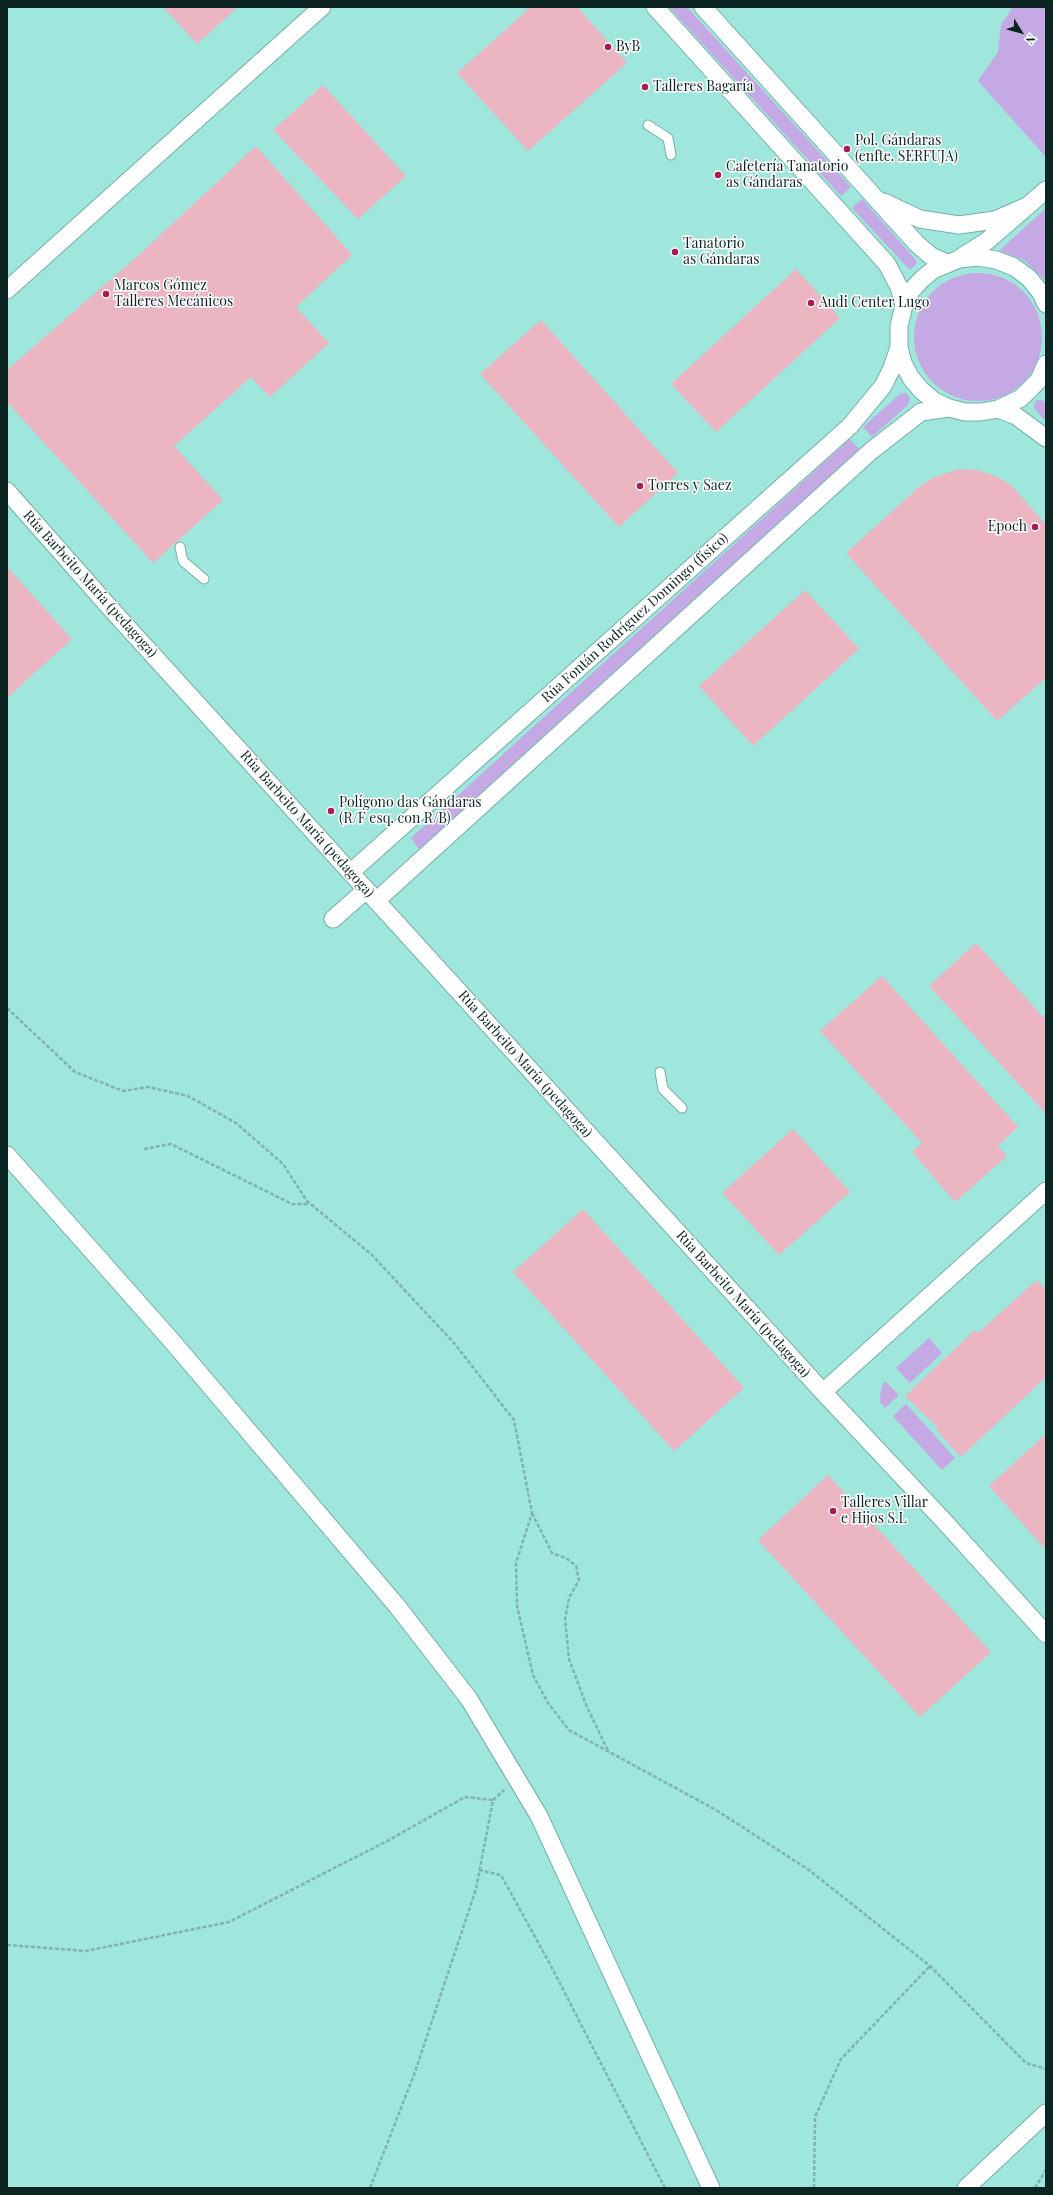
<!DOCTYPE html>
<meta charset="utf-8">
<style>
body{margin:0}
#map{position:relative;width:1053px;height:2195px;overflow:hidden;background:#b4f2e9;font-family:"Playfair Display",serif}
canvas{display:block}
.frame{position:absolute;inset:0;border:8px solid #0c2522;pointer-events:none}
.north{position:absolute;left:1001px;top:12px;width:40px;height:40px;-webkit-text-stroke:3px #fff;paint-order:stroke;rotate:127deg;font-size:11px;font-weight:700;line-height:16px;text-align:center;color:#0c2522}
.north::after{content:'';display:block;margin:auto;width:14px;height:18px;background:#0c2522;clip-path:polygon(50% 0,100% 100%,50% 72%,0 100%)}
</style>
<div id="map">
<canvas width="1053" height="2195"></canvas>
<div class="frame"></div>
<div class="north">N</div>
</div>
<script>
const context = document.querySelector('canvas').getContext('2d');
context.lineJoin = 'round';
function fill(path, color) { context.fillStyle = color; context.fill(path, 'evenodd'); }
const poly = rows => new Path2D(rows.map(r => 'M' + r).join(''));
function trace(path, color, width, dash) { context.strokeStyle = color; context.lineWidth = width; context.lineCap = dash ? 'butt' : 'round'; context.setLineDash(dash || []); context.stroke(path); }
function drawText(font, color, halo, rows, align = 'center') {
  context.font = font + ' "Playfair Display",serif'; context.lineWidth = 3; context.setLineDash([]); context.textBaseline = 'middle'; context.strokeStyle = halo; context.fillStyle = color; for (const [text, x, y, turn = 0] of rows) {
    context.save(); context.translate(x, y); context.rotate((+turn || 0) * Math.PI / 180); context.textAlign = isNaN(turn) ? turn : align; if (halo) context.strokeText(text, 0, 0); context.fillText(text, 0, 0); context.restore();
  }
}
fill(poly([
 [7,7,1046,7,1046,2188,7,2188]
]), '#9fe6dc');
fill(poly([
 [669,7,687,7,851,187,841,196],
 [1013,7,1046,7,1046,157,978,81,998,52,1001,25],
 [862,199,915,259,917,263,910,270,852,208],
 [1046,208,1046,281,1024,260,999,251],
 '914 337a64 64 0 1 1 128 0a64 64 0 1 1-128 0Z',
 [901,393,906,393,910,398,908,405,872,437,863,427],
 [1040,399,1046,403,1046,422,1034,408,1035,402],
 [850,439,859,449,419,849,411,838],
 [929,1338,942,1353,910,1383,896,1368],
 [885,1381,899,1395,885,1408,880,1402,880,1396,882,1386],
 [906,1404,955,1458,942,1470,893,1416]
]), '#c4a9e4');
fill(poly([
 [163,7,238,7,197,44],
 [531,7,577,7,627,63,528,151,457,73],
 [323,85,406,176,358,219,273,130],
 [256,146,352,255,296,307,329,343,270,397,251,377,174,446,223,500,153,563,7,402,7,370,141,253],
 [796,269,840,318,716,432,671,384],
 [541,320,678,473,619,527,480,374],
 [959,469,977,470,1000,478,1013,487,1046,525,1046,678,997,721,846,553,919,487,932,478],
 [7,567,72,639,7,698],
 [805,590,859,649,753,746,699,686],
 [976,943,1046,1020,1046,1114,929,986],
 [882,976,1018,1127,998,1146,1007,1156,955,1202,912,1152,922,1143,820,1031],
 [793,1129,850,1192,779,1255,722,1193],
 [583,1209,744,1388,674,1451,513,1272],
 [1037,1280,1046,1290,1046,1377,961,1457,936,1430,938,1428,905,1396,975,1330,978,1333],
 [1046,1434,1046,1550,989,1486],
 [828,1475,991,1652,920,1717,758,1540]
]), '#ebb6c1');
const lane = poly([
 [648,125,668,138,671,155],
 [180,547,183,561,204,579],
 [660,1072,663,1089,682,1108]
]);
const street = poly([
 [655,7,887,264,899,287,904,305],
 [703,7,917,244,931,256,947,263],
 [884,202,920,219,959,225,995,220,1027,206],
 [960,258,987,241,1046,190],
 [7,290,322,7],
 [1046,304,1041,293,1029,278,1014,267,996,260,978,257,959,259,933,270,921,280,911,291,904,305,899,326,899,347,903,363,911,378,921,390,934,401,949,408,965,412,981,412,998,409,1021,398,1039,380,1046,364],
 [998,409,1016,416,1046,438],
 [7,491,111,609,823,1392,944,1521,1046,1634],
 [351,872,850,426,883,386,892,368,899,347],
 [376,901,871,451,921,412,949,408],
 [333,919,366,890],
 [7,1155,171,1340,397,1606,469,1699,539,1816,711,2188],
 [823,1392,1046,1191],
 [966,2188,1046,2113]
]);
trace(lane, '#74b0a8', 11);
trace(street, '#74b0a8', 19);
trace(poly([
 [7,1008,75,1072,123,1091,148,1087,188,1096,236,1123,283,1164,307,1201,372,1255,454,1343,514,1420,532,1513,516,1563,517,1606,533,1675,548,1703,569,1730,716,1810,809,1870,930,1966,1026,2063,1046,2069],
 [144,1149,171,1144,292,1204,309,1204],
 [532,1513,552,1553,566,1558,576,1566,579,1580,569,1598,565,1619,569,1659,587,1707,608,1751],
 [479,1870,501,1875,550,1964,665,2188],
 [7,1945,86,1951,229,1922,391,1839,465,1797,493,1800],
 [370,2188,415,2072,476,1889,493,1800,504,1790],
 [814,2188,815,2117,841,2059,930,1966],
 [1035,2188,1046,2170]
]), '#80b3ac', 2.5, [4, 2]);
trace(lane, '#fff', 9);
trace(street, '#fff', 17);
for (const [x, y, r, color] of [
 [608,47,4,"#ab1a52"],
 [645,87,4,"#ab1a52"],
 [847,149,4,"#ab1a52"],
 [718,175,4,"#ab1a52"],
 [675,252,4,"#ab1a52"],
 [106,294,4,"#ab1a52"],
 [811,303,4,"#ab1a52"],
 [640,486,4,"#ab1a52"],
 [1035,527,4,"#ab1a52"],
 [331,811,4,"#ab1a52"],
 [833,1511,4,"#ab1a52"]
]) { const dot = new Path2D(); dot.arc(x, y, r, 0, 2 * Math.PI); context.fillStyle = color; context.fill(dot); trace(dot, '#fff', 1.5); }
drawText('14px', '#0c2522', '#fff', [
 ["ByB",616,47],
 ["Talleres Bagaría",653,87],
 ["Pol. Gándaras",855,141],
 ["(enfte. SERFUJA)",855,157],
 ["Cafetería Tanatorio",726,167],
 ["as Gándaras",726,183],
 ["Tanatorio",683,244],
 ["as Gándaras",683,260],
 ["Marcos Gómez",114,286],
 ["Talleres Mecánicos",114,302],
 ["Audi Center Lugo",819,303],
 ["Torres y Saez",648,486],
 ["Epoch",1027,527,"right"],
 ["Polígono das Gándaras",339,803],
 ["(R/F esq. con R/B)",339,819],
 ["Talleres Villar",841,1503],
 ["e Hijos S.L",841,1519]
], 'left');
drawText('14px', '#0c2522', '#fff', [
 ["Rúa Barbeito María (pedagoga)",90,584,48],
 ["Rúa Fontán Rodríguez Domingo (físico)",635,618,-42],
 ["Rúa Barbeito María (pedagoga)",307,824,48],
 ["Rúa Barbeito María (pedagoga)",525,1064,48],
 ["Rúa Barbeito María (pedagoga)",743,1304,48]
]);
</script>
